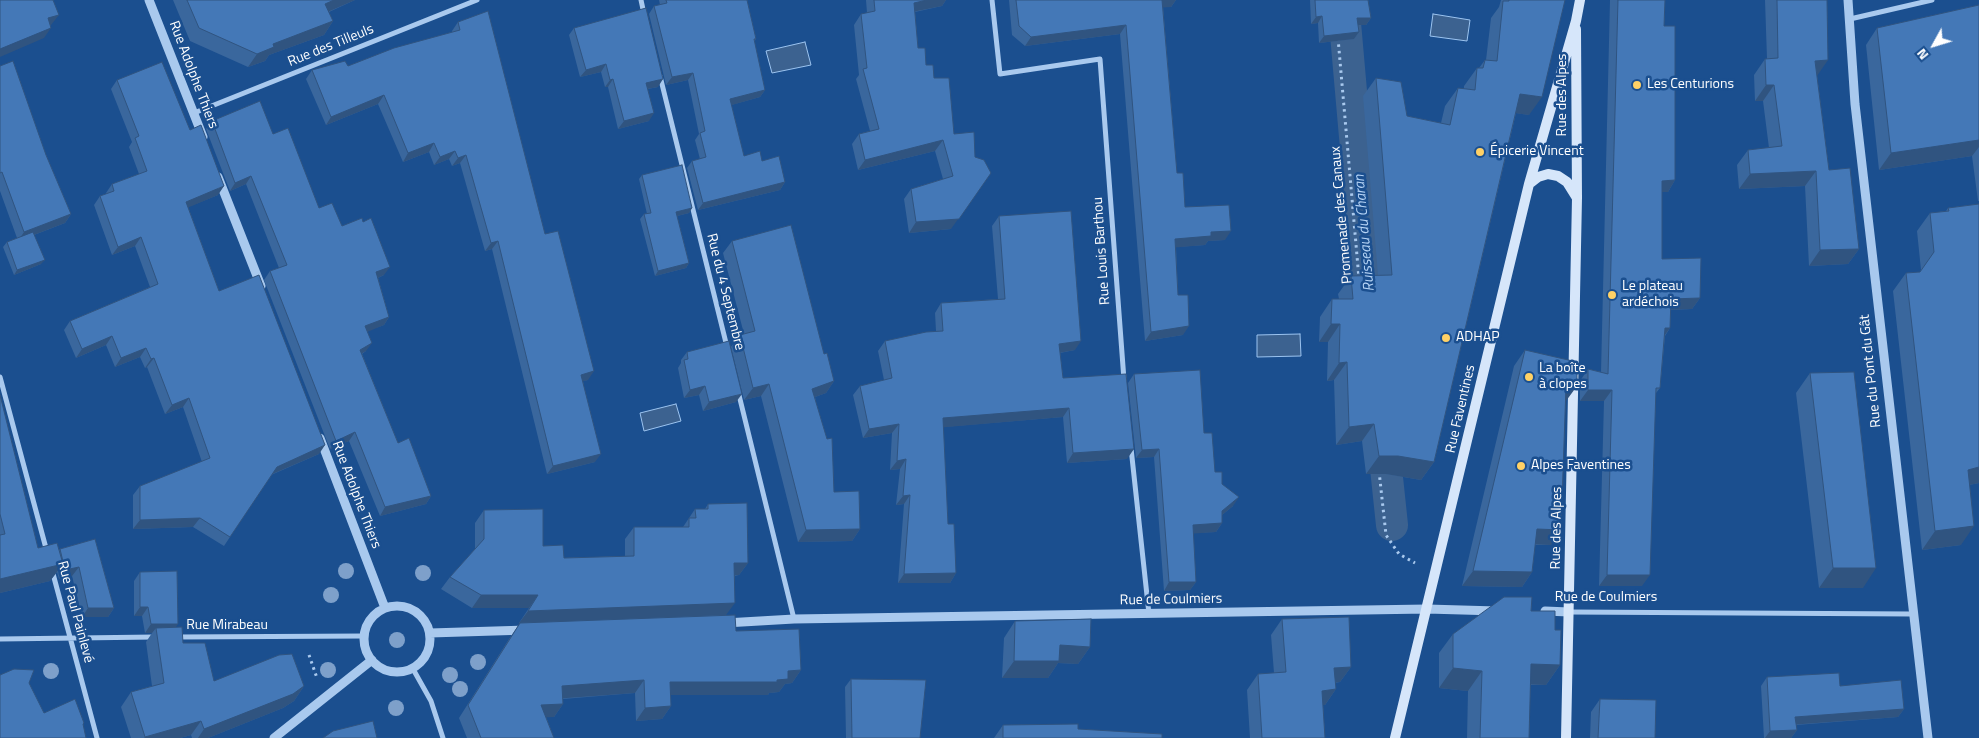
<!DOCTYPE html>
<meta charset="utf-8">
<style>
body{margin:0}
#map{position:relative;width:1979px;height:738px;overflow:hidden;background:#1b4f8f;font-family:"Titillium Web",sans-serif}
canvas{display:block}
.north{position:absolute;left:1909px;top:20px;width:50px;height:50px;-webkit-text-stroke:4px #1b4f8f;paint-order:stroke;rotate:231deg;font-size:14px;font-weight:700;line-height:20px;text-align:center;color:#fff}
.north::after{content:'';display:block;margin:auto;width:18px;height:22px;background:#fff;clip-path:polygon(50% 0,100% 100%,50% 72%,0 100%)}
</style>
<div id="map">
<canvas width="1979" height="738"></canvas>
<div class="north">N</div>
</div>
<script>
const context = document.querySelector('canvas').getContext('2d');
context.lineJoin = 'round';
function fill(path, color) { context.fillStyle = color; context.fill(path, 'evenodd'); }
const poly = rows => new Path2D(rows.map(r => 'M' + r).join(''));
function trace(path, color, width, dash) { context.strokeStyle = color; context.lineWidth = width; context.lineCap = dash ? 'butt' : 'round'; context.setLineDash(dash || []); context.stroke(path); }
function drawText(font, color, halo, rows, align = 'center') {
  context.font = font + ' "Titillium Web",sans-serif'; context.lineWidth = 5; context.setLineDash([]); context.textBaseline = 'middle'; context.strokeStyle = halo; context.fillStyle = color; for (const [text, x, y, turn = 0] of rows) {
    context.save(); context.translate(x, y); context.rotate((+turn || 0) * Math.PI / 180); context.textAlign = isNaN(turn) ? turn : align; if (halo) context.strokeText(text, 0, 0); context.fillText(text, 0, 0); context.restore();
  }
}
const water = poly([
 [1433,14,1470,20,1467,41,1430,36,1433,14],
 [805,42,811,65,772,73,766,51,805,42],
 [1300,334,1301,356,1257,357,1257,335,1300,334],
 [676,404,681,421,644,431,640,413,676,404]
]);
fill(water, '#3c6290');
trace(water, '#9cc4f0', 1);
trace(poly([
 [1343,0,1371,319],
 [1382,430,1392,525]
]), '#3c6290', 32);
trace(poly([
 [1338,38,1359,279],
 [1379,471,1386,535,1399,554,1415,563],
 [309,655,317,678]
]), '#a9c9ee', 3, [2.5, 4]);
trace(poly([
 [641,0,644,14],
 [992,0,1000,74,1100,59,1124,380],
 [1850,19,1932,0],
 [660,76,727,347],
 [194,113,477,0],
 [0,377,47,552],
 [738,391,794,619],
 [1131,448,1149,614],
 [52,570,97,738],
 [1569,612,1912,614],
 [178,637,364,636],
 [0,639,154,637],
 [413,669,431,701,443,738]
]), '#a9c9ee', 5);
trace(poly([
 [149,0,203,137],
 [1848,0,1855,104,1928,738],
 [218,177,261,286],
 [320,438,385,608],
 '364 639a33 33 0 1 1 66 0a33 33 0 1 1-66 0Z',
 [1545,611,1569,612],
 [725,623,794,619,1427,609,1497,611],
 [430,633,527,630],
 [274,738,372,660]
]), '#a9c9ee', 9);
trace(poly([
 [1529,184,1538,177,1548,174,1558,176,1567,182,1577,198],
 [1395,738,1529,184,1576,21,1580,0],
 [1566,738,1577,198,1576,29]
]), '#d6e6fa', 10);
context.fillStyle = '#7ea0ca';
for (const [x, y] of [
 [346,571],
 [423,573],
 [331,595],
 [397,640],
 [478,662],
 [328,670],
 [51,671],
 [450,675],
 [460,689],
 [396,708]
]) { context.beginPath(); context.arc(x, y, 8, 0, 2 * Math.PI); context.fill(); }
fill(poly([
 [173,0,355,0,329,12,333,21,324,35,269,55,265,61,248,67,190,41],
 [659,0,747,0,756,39,754,42,765,90,760,97,731,105,744,156,762,161,785,182,780,190,698,210,687,168,692,161,700,159,695,140,699,134,688,80,666,85,649,14,654,6,660,5],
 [866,0,946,0,942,6,915,12,918,48,926,65,934,78,954,134,951,229,909,233,904,199,911,189,943,179,935,151,858,170,852,144,859,134,870,131,856,79,859,75,854,25,861,14,867,13],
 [1009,0,1176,0,1171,7,1163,7,1177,173,1185,207,1225,240,1208,241,1205,245,1176,247,1178,295,1183,335,1145,341,1120,34,1025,46,1012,35],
 [1310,0,1368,0,1371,18,1366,25,1358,25,1359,32,1354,39,1319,43,1318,23,1311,24],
 [1501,0,1565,0,1529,115,1516,113,1434,462,1421,480,1386,474,1366,474,1362,441,1336,445,1334,380,1327,381,1328,342,1319,342,1320,317,1332,299,1339,299,1338,294,1351,276,1378,275,1363,96,1376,78,1407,116,1441,123,1445,106,1458,88,1464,89,1464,86,1477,68,1479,68,1485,60,1486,60,1491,18,1499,7],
 [1610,0,1665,0,1664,26,1675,180,1668,192,1662,192,1662,259,1700,298,1692,309,1670,310,1670,328,1665,336,1660,388,1656,393,1642,586,1599,586,1604,401,1580,401,1580,381,1588,369,1601,372],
 [1765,0,1827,0,1817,76,1829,170,1859,249,1848,264,1809,266,1805,186,1739,189,1737,165,1748,150,1769,148,1763,101,1755,101,1754,75,1765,59,1767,59],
 [1979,5,1979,201,1978,201,1972,156,1879,170,1866,45,1877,28],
 [458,22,545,234,588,380,583,381,595,462,547,474,492,249,485,251,460,163,452,166,449,159,434,165,429,152,403,162,378,104,326,125,306,79,312,70,348,66,452,32,452,31],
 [574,28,658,87,648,89,649,121,618,129,608,87,605,87,601,72,580,77,569,35],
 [0,66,46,155,71,214,65,223,34,235,41,264,14,275,3,247,7,242,17,238,0,191],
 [117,80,190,130,218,195,188,207,219,291,319,454,271,475,224,546,193,527,133,529,133,495,140,486,202,462,183,407,165,414,147,367,145,368,140,357,115,367,106,345,76,358,64,330,70,321,150,287,135,246,112,255,94,205,100,196,106,194,106,193,112,184,139,174,129,147,132,142,111,89],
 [212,121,273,134,319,208,342,226,384,275,378,278,389,317,384,325,367,331,366,351,362,354,398,443,431,496,426,504,380,516,349,441,330,449,264,280,270,271,279,268,246,184,230,191,206,129],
 [642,175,692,208,689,213,677,216,689,263,686,268,655,276,640,219,644,214,647,214,639,179],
 [1979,204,1979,483,1969,485,1961,545,1922,550,1893,291,1906,273,1920,272,1921,270,1917,231,1930,213,1946,211,1948,208],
 [999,216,1075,350,1060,353,1063,378,1127,459,1067,463,1063,417,943,427,948,524,956,573,950,583,898,583,904,504,896,505,900,469,890,470,892,433,863,438,853,395,860,386,884,380,878,351,885,341,936,331,935,313,941,303,998,299,992,226],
 [732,241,824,354,834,381,826,393,815,397,834,492,860,529,852,541,798,542,761,396,744,400,731,347,740,335,744,334,723,253],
 [1525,350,1566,401,1565,401,1551,545,1535,545,1532,572,1522,587,1462,586,1514,366],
 [687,352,736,402,703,411,699,395,684,398,678,368,681,363,681,360],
 [1810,373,1863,588,1819,588,1796,393],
 [1134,374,1204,433,1215,472,1233,506,1222,515,1222,523,1216,532,1193,533,1196,582,1190,590,1164,591,1154,457,1136,458,1128,383],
 [0,395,38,548,59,550,60,549,95,539,114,608,108,617,82,617,72,576,59,579,57,572,50,581,0,593],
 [708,504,748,563,739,575,735,576,726,615,736,631,801,670,792,683,785,684,779,692,769,693,768,695,671,695,671,706,662,719,636,721,635,693,563,699,563,704,554,717,546,717,554,738,467,738,459,718,511,636,520,623,519,623,529,608,472,608,441,589,450,577,475,549,475,523,484,510,564,558,625,556,625,539,634,527,683,527,695,509,705,509],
 [140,572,176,628,183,643,214,681,304,686,294,701,283,708,208,738,192,738,191,735,180,738,131,738,121,707,131,692,152,686,146,642,152,633,145,633,142,616,134,616,134,581],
 [1531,611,1555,630,1560,665,1546,685,1530,685,1529,738,1467,738,1468,691,1439,688,1439,653,1453,634],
 [1282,619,1351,667,1340,682,1335,683,1336,689,1325,705,1323,705,1325,738,1250,738,1247,690,1258,674,1274,673,1271,635],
 [1015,621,1090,647,1078,664,1058,663,1048,678,1002,678,1004,638],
 [1767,677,1840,686,1904,709,1898,717,1796,725,1797,730,1791,738,1764,738,1761,686],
 [851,679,920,738,846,738,845,687],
 [1600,699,1655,738,1590,738,1591,712],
 [1003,725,1078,729,1162,738,994,738]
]), '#3a679d');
fill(poly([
 [334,0,355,0,316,17,325,4],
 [927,0,946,0,942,6,907,13,914,3],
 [1162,0,1176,0,1171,7,1156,8],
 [59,15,51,25,40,29,48,18],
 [1322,16,1318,23,1311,24,1316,17],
 [1357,18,1371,18,1366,25,1352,25],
 [333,21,324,35,269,55,265,61,248,67,257,54,273,44],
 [1126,25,1120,34,1025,46,1031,37],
 [51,28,44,38,0,57,0,49],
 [1359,32,1354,39,1319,43,1324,36],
 [1828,60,1817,76,1815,61],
 [606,64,601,72,580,77,586,70],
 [693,73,688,80,666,85,672,77],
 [613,79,608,87,605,87,610,80],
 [663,79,658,87,641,90,646,83],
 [1766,85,1774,85,1763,101,1755,101],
 [765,90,760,97,725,107,730,99],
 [1520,94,1542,97,1529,115,1507,112],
 [384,95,378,104,326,125,331,117],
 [654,113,649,121,618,129,624,121],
 [943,140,935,151,858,170,865,160],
 [1979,140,1979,147,1972,156,1879,170,1891,153],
 [434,143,429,152,403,162,408,153],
 [455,151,449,159,434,165,440,157],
 [466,155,460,163,452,166,458,158],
 [1816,171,1805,186,1739,189,1750,174],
 [991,173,951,229,909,233,916,222],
 [251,176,246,184,230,191,235,183],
 [1675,180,1668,192,1654,192,1662,181],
 [785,182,780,190,698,210,703,203],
 [224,186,218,195,180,211,186,202],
 [692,208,689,213,673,217,676,212],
 [71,214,65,223,18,241,24,232],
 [1231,231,1225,240,1208,241,1205,245,1169,248,1175,239,1211,232],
 [141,237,135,246,112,255,118,247],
 [498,241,492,249,485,251,491,243],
 [1859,249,1848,264,1809,266,1820,250],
 [45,260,41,264,14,275,17,270],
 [689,263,686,268,655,276,658,271],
 [390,267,384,275,371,281,376,272],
 [1700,298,1692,309,1663,310,1671,299],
 [389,317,384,325,360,335,365,326],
 [1331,324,1340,324,1328,342,1319,342],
 [1189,326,1183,335,1145,341,1151,332],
 [1665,328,1670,328,1662,339],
 [112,336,106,345,76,358,82,349],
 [1081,341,1075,350,1053,354,1059,344],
 [372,343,366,351,354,358,360,350],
 [146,348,140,357,115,367,121,358],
 [154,358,147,367,145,368,151,359],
 [1347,362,1334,380,1327,381,1339,363],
 [594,371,588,380,575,383,581,375],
 [834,381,826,393,804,401,812,389],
 [769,384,761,396,744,400,753,388],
 [705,386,699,395,684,398,690,390],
 [1566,386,1577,386,1566,401,1555,401],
 [1588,390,1612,390,1604,401,1580,401],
 [742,394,736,402,703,411,709,402],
 [189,398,183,407,165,414,172,405],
 [1069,408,1063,417,936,428,943,418],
 [899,424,892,433,863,438,869,429],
 [1374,424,1362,441,1336,445,1349,427],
 [355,432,349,441,330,449,336,441],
 [325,445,319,454,270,475,277,467],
 [1134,449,1127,459,1067,463,1073,453],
 [1159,449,1154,457,1136,458,1142,450],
 [601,454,595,462,547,474,553,466],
 [1379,456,1398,456,1434,462,1421,480,1386,474,1366,474],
 [906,459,900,469,890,470,897,461],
 [1979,467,1979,483,1954,488,1968,470],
 [910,495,904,504,896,505,903,496],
 [431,496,426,504,380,516,385,507],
 [1239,497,1233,506,1216,520,1222,511],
 [200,518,193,527,133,529,140,520],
 [1222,523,1216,532,1187,534,1193,525],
 [1974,526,1961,545,1922,550,1935,531],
 [860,529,852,541,798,542,806,530],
 [1537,529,1561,530,1551,545,1526,544],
 [734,563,748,563,739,575,725,576],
 [63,564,50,581,0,593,0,579],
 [79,567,72,576,59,579,65,570],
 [1833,568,1876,568,1863,588,1819,588],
 [1473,571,1532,572,1522,587,1462,586],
 [956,573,950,583,898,583,904,574],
 [1607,575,1650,575,1642,586,1599,586],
 [1169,582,1196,582,1190,590,1164,591],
 [481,595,538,595,529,608,472,608],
 [735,603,726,615,519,623,528,611],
 [140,607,148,607,142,616,134,616],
 [88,608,114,608,108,617,82,617],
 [151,624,178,624,172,633,156,628,152,633,145,633],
 [1060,645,1090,647,1078,664,1058,663,1048,678,1002,678,1014,661],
 [1531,664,1560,665,1546,685,1517,684],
 [1351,667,1340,682,1323,684,1334,668],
 [1453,668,1482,671,1468,691,1439,688],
 [801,670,792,683,785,684,779,692,769,693,768,695,661,695,670,682,777,680,788,671],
 [644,680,635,693,553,699,562,686],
 [304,686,294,701,283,708,208,738,198,738,204,729],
 [1336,689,1325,705,1311,707,1322,691],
 [563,704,554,717,532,718,541,705],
 [671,706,662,719,636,721,645,708],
 [1904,709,1898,717,1789,725,1795,717],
 [201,721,191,735,180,738,144,738,145,737],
 [1797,730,1791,738,1765,738,1770,731]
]), '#305480');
const building = poly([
 [0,0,53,0,59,15,48,18,51,28,0,49,0,0],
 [187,0,334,0,325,4,333,21,273,44,274,47,257,54,199,28,187,0],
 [666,0,747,0,756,39,754,39,765,90,730,99,744,156,760,151,762,161,779,156,785,182,703,203,692,161,706,157,700,133,705,131,693,73,672,77,654,6,667,3,666,0],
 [874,0,927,0,914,3,918,48,925,48,926,65,933,65,934,78,949,78,954,134,974,132,975,157,984,160,991,173,959,219,916,222,911,189,953,176,943,140,865,160,859,134,879,129,863,69,867,68,861,14,875,11,874,0],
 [1016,0,1162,0,1177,173,1183,173,1185,207,1229,205,1231,231,1211,232,1211,236,1175,239,1178,295,1188,295,1189,326,1151,332,1126,25,1031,37,1019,26,1016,0],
 [1315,0,1368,0,1371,18,1357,18,1359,32,1324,36,1322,16,1316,17,1315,0],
 [1509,0,1565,0,1542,97,1520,94,1434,462,1398,456,1379,456,1374,424,1349,427,1347,362,1339,363,1340,324,1331,324,1332,299,1353,299,1351,276,1392,275,1376,78,1401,82,1407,116,1450,125,1458,88,1475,90,1477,68,1483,68,1485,60,1497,61,1503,1,1509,1,1509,0],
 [1618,0,1665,0,1664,26,1675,26,1675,180,1662,181,1662,259,1701,258,1700,298,1671,299,1670,328,1665,328,1660,388,1656,388,1650,575,1607,575,1612,390,1588,390,1588,369,1608,374,1618,0],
 [1777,0,1827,0,1828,60,1815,61,1829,170,1850,168,1859,249,1820,250,1816,171,1750,174,1748,150,1782,146,1774,85,1766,85,1765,59,1778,58,1777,0],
 [1979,5,1979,140,1891,153,1877,28,1979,5],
 [646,8,663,79,646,83,654,113,624,121,613,79,610,80,606,64,586,70,574,28,646,8],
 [488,11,545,234,558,231,594,371,581,375,601,454,553,466,498,241,491,243,466,155,458,158,455,151,440,157,434,143,408,153,384,95,331,117,312,70,345,61,348,66,394,48,460,30,458,22,488,11],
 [13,61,46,155,71,214,24,232,2,172,0,173,0,66,13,61],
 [162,62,190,130,201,125,224,186,186,202,219,291,259,275,325,445,277,467,230,537,200,518,140,520,140,486,210,458,189,398,172,405,154,358,151,359,146,348,121,358,112,336,82,349,70,321,158,284,141,237,118,247,100,196,114,191,112,184,147,171,135,138,139,136,117,80,162,62],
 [260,101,273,134,288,128,319,208,332,203,342,226,362,218,363,222,371,218,390,267,376,272,389,317,365,326,372,343,360,350,398,443,409,438,431,496,385,507,355,432,336,441,270,271,287,265,251,176,235,183,212,121,260,101],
 [682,165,692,208,676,212,689,263,658,271,644,214,651,213,642,175,682,165],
 [1979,204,1979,467,1968,470,1974,526,1935,531,1906,273,1920,272,1934,252,1930,213,1949,211,1948,208,1979,204],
 [1071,211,1081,341,1059,344,1063,378,1126,374,1134,449,1073,453,1069,408,943,418,948,524,954,524,956,573,904,574,910,495,903,496,906,459,897,461,899,424,869,429,860,386,892,378,885,341,926,332,943,331,941,303,1005,299,999,216,1071,211],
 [791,225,824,354,827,353,834,381,812,389,827,439,832,438,834,492,859,491,860,529,806,530,769,384,753,388,740,335,755,331,732,241,791,225],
 [33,232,45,260,17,270,7,242,33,232],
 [729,341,742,394,709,402,705,386,690,390,684,360,688,359,687,352,729,341],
 [1525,350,1577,362,1577,386,1566,386,1561,530,1537,529,1532,572,1473,571,1525,350],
 [1200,370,1204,433,1212,433,1215,472,1222,472,1222,484,1239,497,1222,511,1222,523,1193,525,1196,582,1169,582,1159,449,1142,450,1134,374,1200,370],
 [1854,372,1876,568,1833,568,1810,373,1854,372],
 [0,395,38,548,57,543,63,564,0,579,0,535,5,534,0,514,0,395],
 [747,503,748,563,734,563,735,603,528,611,538,595,481,595,450,577,484,539,484,510,543,509,543,546,563,545,564,558,634,556,634,527,689,527,689,518,696,518,695,509,708,509,708,504,747,503],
 [95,539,114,608,88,608,79,567,65,570,60,549,95,539],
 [177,571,178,624,151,624,148,607,140,607,140,572,177,571],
 [1504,597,1532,597,1531,611,1555,611,1555,630,1561,630,1560,665,1531,664,1529,738,1480,738,1482,671,1453,668,1453,634,1504,597],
 [735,615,736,631,799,629,801,670,788,671,788,679,777,680,777,682,670,682,671,706,645,708,644,680,562,686,563,704,541,705,554,738,481,738,468,705,520,623,735,615],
 [1349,617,1351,667,1334,668,1336,689,1322,691,1325,738,1262,738,1258,674,1286,672,1282,619,1349,617],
 [1091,619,1090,647,1060,645,1059,661,1014,661,1015,621,1091,619],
 [182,627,183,643,205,643,214,681,279,655,292,654,304,686,293,694,204,729,201,721,145,737,131,692,164,683,156,628,182,627],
 [14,669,34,670,29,683,44,713,75,699,84,723,83,724,86,738,0,738,0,675,14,669],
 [1839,673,1840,686,1901,680,1904,709,1795,717,1797,730,1770,731,1767,677,1839,673],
 [851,679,926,680,920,738,852,738,851,679],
 [1600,699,1656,700,1655,738,1598,738,1600,699],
 [373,721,377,738,323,738,333,731,373,721],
 [1078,724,1078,729,1162,734,1162,738,1003,738,1003,725,1078,724]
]);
fill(building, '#4478b7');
trace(building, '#305480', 1);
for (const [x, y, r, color] of [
 [1637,85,5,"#ffd166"],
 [1480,152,5,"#ffd166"],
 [1612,295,5,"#ffd166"],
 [1446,338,5,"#ffd166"],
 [1529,377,5,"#ffd166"],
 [1521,466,5,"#ffd166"]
]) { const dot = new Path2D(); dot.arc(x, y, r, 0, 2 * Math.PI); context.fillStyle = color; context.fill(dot); trace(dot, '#1b4f8f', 2); }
drawText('14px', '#fff', '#1b4f8f', [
 ["Rue des Tilleuls",331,46,-22],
 ["Rue Adolphe Thiers",193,75,69],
 ["Rue des Alpes",1563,95,-90],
 ["Promenade des Canaux",1342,215,-95],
 ["Rue Louis Barthou",1102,251,-94],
 ["Rue du 4 Septembre",725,292,76],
 ["Rue du Pont du Gât",1871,371,-96],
 ["Rue Faventines",1461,409,-77],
 ["Rue Adolphe Thiers",356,495,69],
 ["Rue des Alpes",1557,528,-89],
 ["Rue de Coulmiers",1606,598],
 ["Rue de Coulmiers",1171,600,-1],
 ["Rue Paul Painlevé",75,612,75],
 ["Rue Mirabeau",227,626]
]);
drawText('14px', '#fff', '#1b4f8f', [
 ["Les Centurions",1647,85],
 ["Épicerie Vincent",1490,152],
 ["Le plateau",1622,287],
 ["ardéchois",1622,303],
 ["ADHAP",1456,338],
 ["La boîte",1539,369],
 ["à clopes",1539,385],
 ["Alpes Faventines",1531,466]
], 'left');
drawText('italic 15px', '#b5d3f5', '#1b4f8f', [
 ["Ruisseau du Charan",1365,233,-95]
]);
</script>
